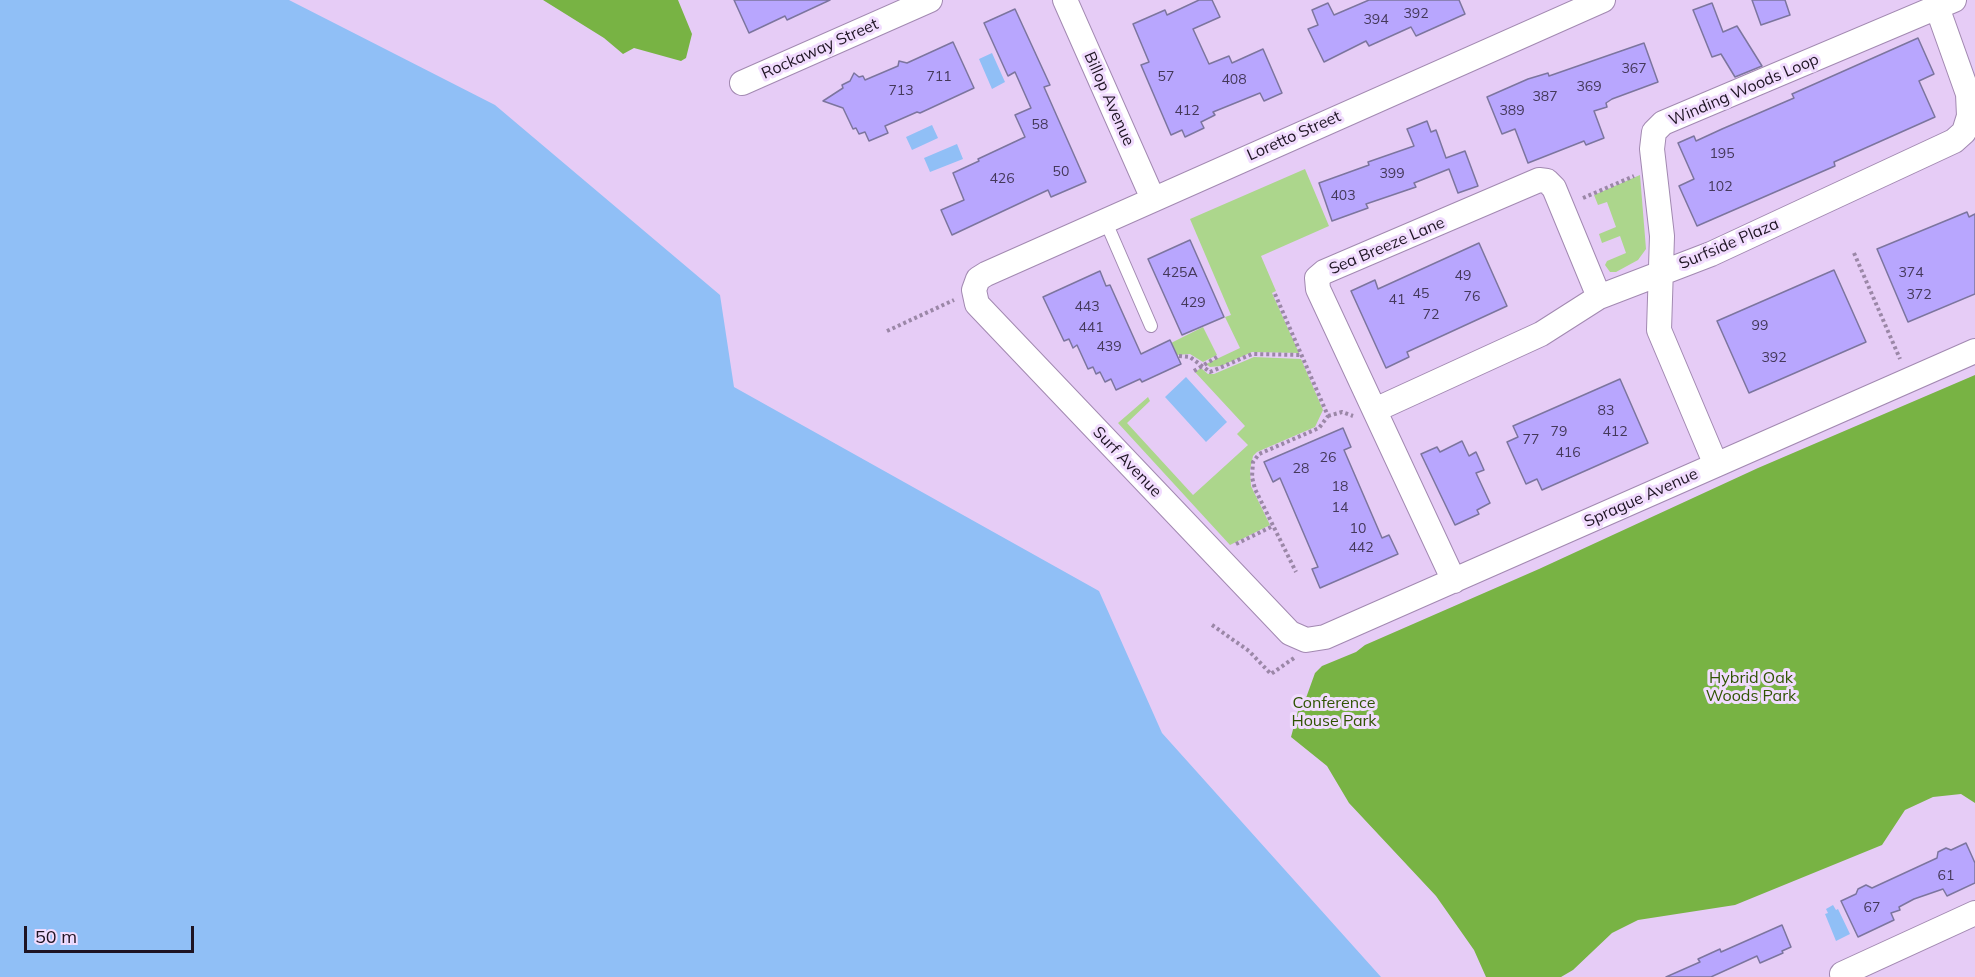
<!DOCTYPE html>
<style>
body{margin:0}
#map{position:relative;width:1975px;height:977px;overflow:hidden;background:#e6ccf6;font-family:Mulish,sans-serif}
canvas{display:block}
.scale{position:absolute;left:24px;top:926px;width:170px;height:27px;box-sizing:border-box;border:3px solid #1e1423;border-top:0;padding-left:8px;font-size:18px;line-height:21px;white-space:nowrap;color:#1e1423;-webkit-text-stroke:4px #f1dcfe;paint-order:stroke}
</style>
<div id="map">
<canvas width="1975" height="977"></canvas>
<div class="scale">50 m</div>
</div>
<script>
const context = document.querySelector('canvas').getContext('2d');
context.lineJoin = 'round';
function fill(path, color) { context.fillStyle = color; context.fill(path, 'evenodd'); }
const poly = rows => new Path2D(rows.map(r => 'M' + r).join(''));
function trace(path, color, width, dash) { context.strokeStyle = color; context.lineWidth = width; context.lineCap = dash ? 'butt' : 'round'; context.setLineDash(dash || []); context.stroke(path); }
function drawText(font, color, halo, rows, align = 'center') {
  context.font = font + ' Mulish,sans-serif'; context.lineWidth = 6; context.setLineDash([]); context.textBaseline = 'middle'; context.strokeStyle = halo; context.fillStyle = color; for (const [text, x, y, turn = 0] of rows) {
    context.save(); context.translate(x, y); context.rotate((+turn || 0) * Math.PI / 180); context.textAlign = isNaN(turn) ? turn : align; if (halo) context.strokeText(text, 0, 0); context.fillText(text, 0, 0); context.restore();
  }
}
fill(poly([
 [1305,169,1329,226,1261,256,1276,291,1272,293,1299,353,1252,352,1221,366,1210,367,1206,364,1240,348,1225,317,1231,315,1190,219],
 [1640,175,1646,249,1638,260,1616,272,1610,272,1605,265,1607,261,1626,253,1620,236,1602,243,1599,234,1616,227,1607,202,1598,205,1594,195],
 [1203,327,1217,355,1203,362,1190,354,1176,355,1171,343],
 [1254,357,1301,359,1323,410,1315,427,1257,452,1253,456,1250,470,1251,486,1270,525,1230,545,1118,423,1148,397,1150,401,1127,423,1193,495,1248,445,1237,434,1245,426,1195,372,1201,368,1208,374,1214,374]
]), '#acd68c');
fill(poly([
 [543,0,678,0,692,34,686,58,681,61,634,48,623,54,604,38],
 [1975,375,1975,803,1961,794,1933,797,1905,810,1882,845,1735,905,1638,920,1612,933,1573,970,1561,977,1486,977,1474,950,1436,896,1349,803,1327,766,1291,737,1298,711,1306,698,1315,673,1322,666,1356,652,1365,645,1539,569,1758,468]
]), '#78b344');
fill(poly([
 [0,0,289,0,495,105,720,295,734,387,1099,591,1162,733,1381,977,0,977],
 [992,53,1005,82,992,89,979,59],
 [932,125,938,138,912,150,906,137],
 [957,144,963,159,930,172,924,158],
 [1186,377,1227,422,1206,442,1165,397],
 [1833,905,1836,910,1838,909,1850,934,1836,941,1825,914,1828,913,1826,909]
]), '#90bff6');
const building = poly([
 [734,0,830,0,787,20,785,16,749,33,734,0],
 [1199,0,1212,0,1220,17,1193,29,1209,64,1229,56,1232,63,1263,49,1282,93,1264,101,1260,93,1213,112,1215,115,1201,122,1204,128,1185,137,1182,130,1171,135,1141,65,1149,62,1133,24,1165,10,1167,15,1199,0],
 [1369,0,1459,0,1465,14,1416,36,1411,27,1369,46,1366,41,1324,62,1308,29,1318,25,1312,10,1328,3,1334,15,1369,0],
 [1752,0,1785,0,1790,15,1761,25,1752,0],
 [1712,3,1723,32,1737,26,1762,66,1735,77,1721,54,1712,57,1693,10,1712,3],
 [1015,9,1050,85,1044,87,1086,182,1051,197,1048,190,952,235,941,210,964,200,953,173,979,161,978,159,1025,137,1015,115,1031,108,1015,72,1008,76,984,23,1015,9],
 [1918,38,1934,74,1919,81,1935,117,1834,162,1835,166,1697,226,1679,186,1694,179,1678,143,1694,136,1696,141,1722,129,1794,98,1792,94,1918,38],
 [953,42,974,88,920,113,917,112,885,126,888,133,869,141,865,132,859,134,856,128,853,129,843,108,823,101,843,88,842,85,850,81,854,73,859,77,863,76,865,80,898,66,899,61,907,63,953,42],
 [1644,43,1658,82,1612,99,1606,103,1607,107,1594,111,1604,138,1586,145,1584,141,1528,163,1515,129,1502,134,1487,97,1528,79,1548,73,1549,76,1644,43],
 [1427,121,1431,132,1436,130,1446,158,1465,151,1478,186,1458,193,1449,169,1414,183,1416,187,1366,204,1368,208,1332,221,1319,183,1369,165,1368,162,1414,146,1407,129,1427,121],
 [1967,212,1969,217,1975,214,1975,294,1908,322,1877,249,1967,212],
 [1190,240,1224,317,1182,335,1148,259,1190,240],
 [1479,243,1507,306,1407,352,1409,357,1386,368,1351,291,1375,280,1378,289,1479,243],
 [1834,270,1866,342,1749,393,1717,321,1834,270],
 [1100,271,1106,286,1110,285,1141,354,1170,340,1181,364,1142,382,1140,379,1116,390,1111,379,1105,382,1100,372,1096,374,1093,367,1088,369,1077,345,1073,348,1069,339,1064,341,1043,297,1100,271],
 [1620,379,1648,443,1542,490,1537,479,1526,484,1507,442,1518,437,1513,426,1620,379],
 [1343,428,1351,447,1344,450,1382,538,1389,535,1398,554,1320,588,1312,569,1318,567,1280,478,1273,482,1264,462,1343,428],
 [1462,441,1469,456,1476,452,1484,470,1476,473,1490,503,1477,510,1479,514,1455,525,1421,454,1437,447,1440,452,1462,441],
 [1966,843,1975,863,1975,883,1947,896,1943,889,1914,899,1899,907,1900,910,1891,913,1894,920,1858,937,1841,901,1856,894,1858,889,1866,885,1872,888,1937,858,1938,852,1946,848,1951,850,1966,843],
 [1782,925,1791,947,1782,951,1783,953,1760,963,1757,956,1711,977,1666,977,1700,962,1698,959,1720,949,1721,952,1782,925]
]);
fill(building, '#b8a6fe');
trace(building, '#7c759e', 1.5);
const service = poly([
 [1105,220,1151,326]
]);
const minor = poly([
 [1065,0,1153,199],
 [1603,0,986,274,978,279,974,290,977,304,1290,633,1306,640,1325,637,1975,351],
 [742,83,930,0],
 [1375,410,1541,334,1599,297,1711,254,1954,141,1964,132,1969,116,1968,94,1937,7],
 [1716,465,1659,330,1662,236,1652,149,1654,132,1663,123,1954,0],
 [1454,581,1318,289,1317,278,1324,272,1539,180,1547,181,1554,188,1599,297],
 [1843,977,1842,974,1975,913]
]);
trace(service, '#a289b1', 14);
trace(minor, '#a289b1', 26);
trace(poly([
 [1583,198,1634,176],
 [1854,253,1900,359],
 [1275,294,1328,416,1319,428,1259,454,1253,462,1252,477,1255,489,1296,572],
 [887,331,954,300],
 [1179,356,1190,357,1210,372,1252,354,1302,355],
 [1194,371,1217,357],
 [1328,416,1342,412,1353,416],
 [1236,544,1273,526],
 [1212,625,1249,651,1271,674,1294,658]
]), '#9b87a7', 4, [3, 3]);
trace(service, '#fff', 12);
trace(minor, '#fff', 24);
drawText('14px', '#44385a', null, [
 ["392",1416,14],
 ["394",1376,20],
 ["367",1634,69],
 ["711",939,77],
 ["57",1166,77],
 ["408",1234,80],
 ["369",1589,87],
 ["713",901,91],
 ["387",1545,97],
 ["412",1187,111],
 ["389",1512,111],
 ["58",1040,125],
 ["195",1722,154],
 ["50",1061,172],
 ["399",1392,174],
 ["426",1002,179],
 ["102",1720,187],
 ["403",1343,196],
 ["425A",1180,273],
 ["374",1911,273],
 ["49",1463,276],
 ["45",1421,294],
 ["372",1919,295],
 ["76",1472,297],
 ["41",1397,300],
 ["429",1193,303],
 ["443",1087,307],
 ["72",1431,315],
 ["99",1760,326],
 ["441",1091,328],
 ["439",1109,347],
 ["392",1774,358],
 ["83",1606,411],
 ["79",1559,432],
 ["412",1615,432],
 ["77",1531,440],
 ["416",1568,453],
 ["26",1328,458],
 ["28",1301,469],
 ["18",1340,487],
 ["14",1340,508],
 ["10",1358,529],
 ["442",1361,548],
 ["61",1946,876],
 ["67",1872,908]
]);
drawText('16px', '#1e1423', '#f1dcfe', [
 ["Rockaway Street",820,49,-24],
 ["Winding Woods Loop",1744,90,-23],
 ["Billop Avenue",1109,99,66],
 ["Loretto Street",1294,136,-24],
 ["Surfside Plaza",1729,244,-23],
 ["Sea Breeze Lane",1387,246,-23],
 ["Surf Avenue",1127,462,46],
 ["Sprague Avenue",1641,498,-24]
]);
drawText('16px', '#305403', '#f1dcfe', [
 ["Hybrid Oak",1751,678],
 ["Woods Park",1751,696],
 ["Conference",1334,703],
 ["House Park",1334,721]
]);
</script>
